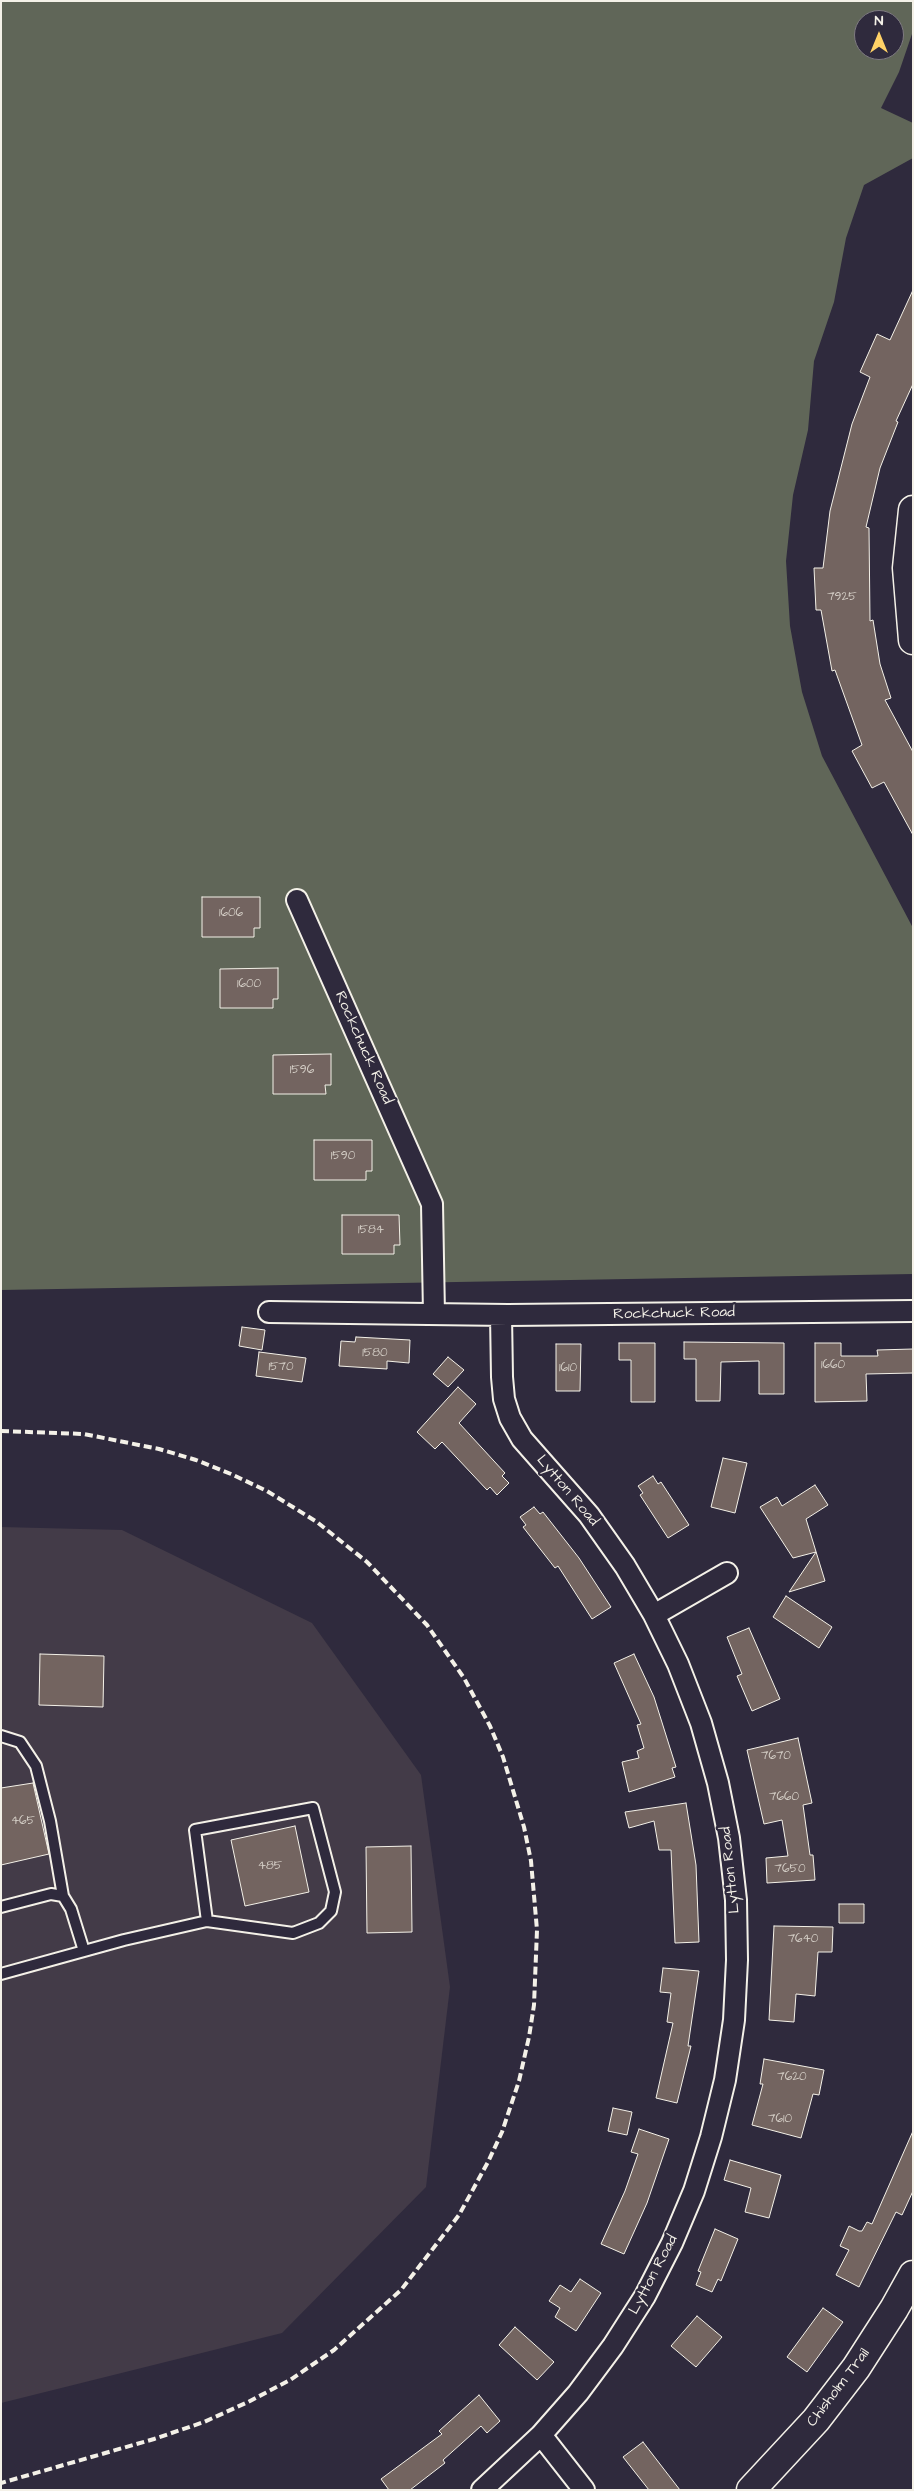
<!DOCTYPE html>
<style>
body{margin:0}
#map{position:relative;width:914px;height:2491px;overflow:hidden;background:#2f2a3d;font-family:"Architects Daughter",sans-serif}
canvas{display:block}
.frame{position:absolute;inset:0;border:2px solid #f4f1e8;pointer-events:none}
.north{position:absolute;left:854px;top:10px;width:50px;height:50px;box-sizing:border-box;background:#2f2a3d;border:1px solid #7e7a81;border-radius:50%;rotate:0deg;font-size:14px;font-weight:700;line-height:20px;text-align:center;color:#f4f1e8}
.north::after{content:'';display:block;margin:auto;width:18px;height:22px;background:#ffd166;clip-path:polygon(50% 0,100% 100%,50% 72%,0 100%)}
</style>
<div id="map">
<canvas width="914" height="2491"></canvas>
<div class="frame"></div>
<div class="north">N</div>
</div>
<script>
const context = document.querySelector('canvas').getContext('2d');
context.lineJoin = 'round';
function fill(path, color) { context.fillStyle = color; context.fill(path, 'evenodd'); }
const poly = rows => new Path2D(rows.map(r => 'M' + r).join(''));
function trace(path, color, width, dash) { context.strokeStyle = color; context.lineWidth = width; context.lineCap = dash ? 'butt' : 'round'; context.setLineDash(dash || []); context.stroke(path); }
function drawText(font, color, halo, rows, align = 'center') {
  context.font = font + ' "Architects Daughter",sans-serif'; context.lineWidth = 4.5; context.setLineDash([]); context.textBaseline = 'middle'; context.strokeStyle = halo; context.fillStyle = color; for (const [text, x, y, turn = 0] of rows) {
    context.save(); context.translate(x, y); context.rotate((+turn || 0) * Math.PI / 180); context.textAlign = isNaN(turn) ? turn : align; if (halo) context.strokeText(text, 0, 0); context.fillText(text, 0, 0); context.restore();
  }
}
fill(poly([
 [1,1527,122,1530,312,1623,421,1775,450,1987,426,2187,282,2333,1,2403]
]), '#433b48');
fill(poly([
 [1,1,913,1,913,31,899,72,881,108,913,123,913,158,864,185,846,238,834,302,814,361,808,430,793,495,786,561,790,626,802,692,822,756,913,928,913,1274,1,1290],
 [864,20,894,20,894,50,864,50]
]), '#606658');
const building = poly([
 [913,290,913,384,896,421,898,422,880,468,866,527,869,528,870,621,873,620,880,664,891,698,885,700,913,752,913,835,884,782,872,788,852,751,862,745,835,670,832,671,821,610,816,610,814,568,823,568,830,511,852,424,870,377,860,372,877,334,890,340,913,290],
 [202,897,260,897,260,928,254,928,254,937,202,937,202,897],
 [278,968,278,999,273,999,273,1008,220,1008,220,969,278,968],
 [331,1054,331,1085,325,1085,326,1094,273,1094,273,1055,331,1054],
 [314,1140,372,1140,372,1171,366,1171,366,1180,314,1180,314,1140],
 [342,1215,399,1215,400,1245,394,1245,394,1254,342,1254,342,1215],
 [242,1327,265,1330,262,1350,239,1346,242,1327],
 [356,1337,410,1340,409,1363,387,1361,387,1369,339,1366,341,1341,355,1342,356,1337],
 [684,1342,784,1343,784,1394,759,1394,759,1361,721,1362,720,1401,696,1401,696,1359,684,1359,684,1342],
 [619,1343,655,1343,655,1402,631,1402,631,1360,619,1360,619,1343],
 [815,1343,841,1343,841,1356,878,1356,877,1350,913,1349,913,1373,866,1374,867,1401,815,1402,815,1343],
 [556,1344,581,1344,580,1391,556,1391,556,1344],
 [259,1352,306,1358,302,1382,256,1376,259,1352],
 [448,1357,464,1370,448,1387,433,1374,448,1357],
 [458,1387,476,1404,459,1423,505,1473,502,1476,509,1483,497,1495,490,1487,487,1490,442,1442,435,1449,417,1432,458,1387],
 [723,1458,747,1463,735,1513,711,1507,723,1458],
 [653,1476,658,1484,661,1482,689,1525,668,1538,640,1495,643,1493,638,1486,653,1476],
 [815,1485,828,1505,806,1519,825,1581,789,1592,816,1552,793,1558,760,1507,777,1497,782,1506,815,1485],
 [534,1507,540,1514,543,1512,579,1558,611,1607,592,1619,558,1566,555,1568,523,1527,526,1525,520,1517,534,1507],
 [786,1596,832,1627,819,1648,773,1617,786,1596],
 [749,1628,780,1699,752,1711,737,1676,742,1674,727,1637,749,1628],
 [40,1654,104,1656,103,1707,39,1705,40,1654],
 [634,1654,654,1697,676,1767,672,1768,675,1777,629,1792,622,1762,639,1758,637,1751,644,1748,637,1725,641,1724,614,1663,634,1654],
 [798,1738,812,1803,803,1805,810,1855,813,1855,815,1880,767,1883,766,1858,788,1856,782,1820,764,1824,747,1750,798,1738],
 [33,1783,49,1854,1,1865,1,1788,33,1783],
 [686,1803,696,1865,699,1942,675,1943,671,1850,659,1850,654,1821,629,1828,625,1812,686,1803],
 [295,1826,309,1892,245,1906,231,1840,295,1826],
 [411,1846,412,1932,367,1933,366,1847,411,1846],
 [839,1904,864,1904,864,1923,839,1923,839,1904],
 [774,1926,833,1927,832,1952,818,1952,815,1996,796,1994,794,2022,769,2020,774,1926],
 [663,1968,699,1971,688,2046,691,2046,677,2103,656,2098,673,2023,667,2022,671,1993,660,1992,663,1968],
 [764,2059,824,2070,819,2095,813,2094,801,2138,752,2125,763,2084,760,2084,764,2059],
 [613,2108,632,2112,627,2135,608,2131,613,2108],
 [639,2129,669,2139,647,2203,624,2254,601,2244,625,2191,638,2154,631,2152,639,2129],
 [913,2131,913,2191,902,2215,896,2212,859,2287,836,2275,849,2250,840,2246,849,2226,859,2231,862,2231,867,2222,872,2224,913,2131],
 [730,2160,781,2175,769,2218,745,2212,751,2188,724,2180,730,2160],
 [715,2229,738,2239,721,2281,718,2279,712,2292,696,2285,701,2272,698,2271,715,2229],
 [580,2279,601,2293,576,2331,555,2317,560,2308,549,2301,560,2285,571,2292,580,2279],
 [823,2308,843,2322,807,2372,787,2357,823,2308],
 [697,2316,722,2337,696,2367,671,2346,697,2316],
 [515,2327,554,2362,537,2380,499,2345,515,2327],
 [479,2395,500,2421,487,2433,481,2426,443,2460,445,2463,410,2490,389,2490,381,2479,442,2434,439,2431,479,2395],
 [643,2442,680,2490,649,2490,623,2457,643,2442]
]);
fill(building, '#736460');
trace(building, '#f4f1e8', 1);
const lane = poly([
 [1,1736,20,1742,36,1766,50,1821,63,1896],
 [1,1907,51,1894,63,1896,71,1909,84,1951],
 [1,1974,124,1940,207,1921,195,1830,313,1808,335,1892,331,1911,319,1923,293,1933,207,1921]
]);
const street = poly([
 [297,900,432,1204,434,1314],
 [269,1312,508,1315,913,1311],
 [654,1615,727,1573],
 [541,2435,584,2490],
 [482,2490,541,2435,578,2393,613,2346,645,2296,672,2243,694,2191,711,2137,725,2080,734,2020,737,1960,736,1900,729,1838,718,1783,701,1723,678,1664,654,1615,625,1566,589,1515,522,1439,510,1418,504,1399,502,1377,501,1315]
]);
const secondary = poly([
 [913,510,907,568,913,640],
 [751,2490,816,2420,856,2368,894,2309,913,2275]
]);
trace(lane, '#f4f1e8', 14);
trace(street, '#f4f1e8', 24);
trace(secondary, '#f4f1e8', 31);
trace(lane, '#2f2a3d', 10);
trace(street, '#2f2a3d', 20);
trace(secondary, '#2f2a3d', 28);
trace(poly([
 [1,1431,84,1434,159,1449,196,1460,231,1474,267,1491,317,1522,367,1562,427,1625,464,1678,490,1726,503,1757,524,1827,531,1861,537,1930,534,2005,529,2037,519,2081,502,2132,488,2162,459,2215,401,2290,334,2350,290,2380,248,2402,204,2422,154,2439,1,2483]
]), '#f4f1e8', 4, [8, 4]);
drawText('12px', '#d4cec6', null, [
 ["7925",842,597],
 ["1606",231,913],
 ["1600",249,984],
 ["1596",302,1070],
 ["1590",343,1156],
 ["1584",371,1230],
 ["1580",375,1353],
 ["1660",833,1365],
 ["1570",281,1367],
 ["1610",568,1368],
 ["7670",776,1756],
 ["7660",784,1797],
 ["465",23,1821],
 ["485",270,1866],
 ["7650",790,1869],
 ["7640",803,1939],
 ["7620",792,2077],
 ["7610",780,2119]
]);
drawText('15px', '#f4f1e8', '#2f2a3d', [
 ["Rockchuck Road",363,1048,66],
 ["Rockchuck Road",674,1314,-1],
 ["Lytton Road",567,1491,50],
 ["Lytton Road",731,1870,-96],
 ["Lytton Road",654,2275,-62],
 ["Chisholm Trail",839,2388,-53]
]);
</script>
